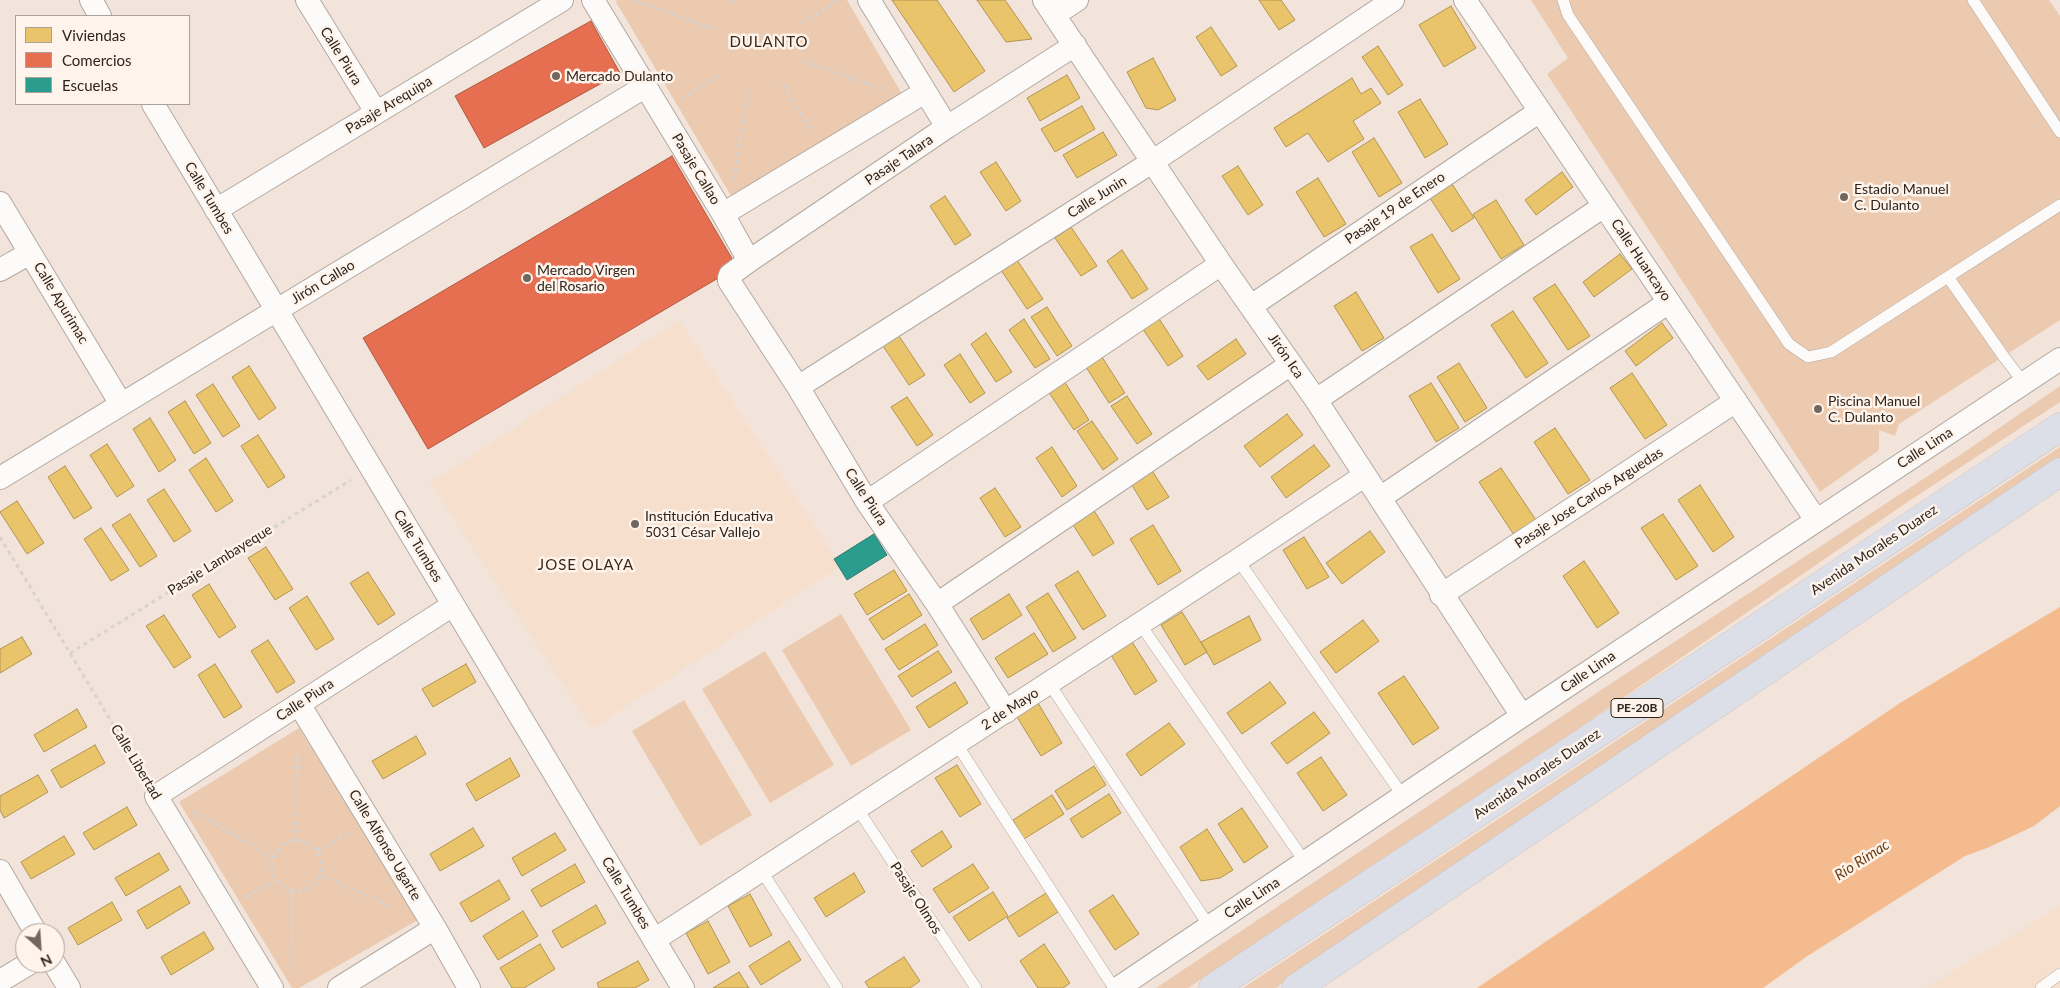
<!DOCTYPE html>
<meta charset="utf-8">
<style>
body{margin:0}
#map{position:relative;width:2060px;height:988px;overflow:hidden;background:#f2e4da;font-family:Lato,sans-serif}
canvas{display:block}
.legend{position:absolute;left:15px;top:15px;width:175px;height:90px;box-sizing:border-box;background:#fef4ec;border:1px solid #aaa199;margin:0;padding:6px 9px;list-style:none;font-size:15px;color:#2d241d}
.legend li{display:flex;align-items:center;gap:10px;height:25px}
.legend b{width:25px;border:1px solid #aaa199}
.north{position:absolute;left:15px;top:923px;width:50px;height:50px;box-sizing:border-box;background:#fef4ec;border:1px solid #aaa199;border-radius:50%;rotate:154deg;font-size:14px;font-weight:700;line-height:20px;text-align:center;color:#2d241d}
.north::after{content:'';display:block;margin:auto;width:18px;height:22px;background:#72675f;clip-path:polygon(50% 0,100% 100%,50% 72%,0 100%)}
</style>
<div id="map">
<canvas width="2060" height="988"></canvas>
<ul class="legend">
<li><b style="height:14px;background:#e9c46a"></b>Viviendas</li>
<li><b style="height:14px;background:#e76f51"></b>Comercios</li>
<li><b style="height:14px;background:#2a9d8f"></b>Escuelas</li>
</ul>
<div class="north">N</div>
</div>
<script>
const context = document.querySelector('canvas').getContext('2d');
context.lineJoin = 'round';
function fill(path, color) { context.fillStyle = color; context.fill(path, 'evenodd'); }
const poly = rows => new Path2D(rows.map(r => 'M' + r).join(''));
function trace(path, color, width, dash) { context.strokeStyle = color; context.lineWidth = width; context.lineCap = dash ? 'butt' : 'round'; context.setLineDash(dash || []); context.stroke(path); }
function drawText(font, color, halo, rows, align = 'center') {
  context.font = font + ' Lato,sans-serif'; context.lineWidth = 5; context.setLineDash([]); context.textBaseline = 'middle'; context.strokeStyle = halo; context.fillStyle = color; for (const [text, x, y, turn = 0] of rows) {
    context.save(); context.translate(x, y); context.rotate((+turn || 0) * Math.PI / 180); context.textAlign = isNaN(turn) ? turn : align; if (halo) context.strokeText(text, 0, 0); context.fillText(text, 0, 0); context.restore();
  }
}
fill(poly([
 [679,320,841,566,592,729,430,483],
 [2060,906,2060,988,1926,988]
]), '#f7dfcd');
fill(poly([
 [617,0,847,0,902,94,734,201,616,2],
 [1531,0,2049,0,2060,16,2060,320,1899,424,1895,436,1879,430,1879,450,1820,492,1547,74,1568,58],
 [2060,386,2060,402,1906,503,1450,817,1188,988,1156,988,1604,688,1966,451],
 [2060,447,2060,458,1276,988,1243,988],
 [841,614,911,730,851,766,782,650],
 [765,651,834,765,770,803,702,689],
 [684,700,752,815,700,846,632,731],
 [299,728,418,920,299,988,292,988,179,802]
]), '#eccab0');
fill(poly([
 [2060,607,2060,806,2034,826,1987,848,1965,856,1806,957,1763,988,1477,988,1900,703]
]), '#f3bb8e');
const homes = poly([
 [892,0,937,0,985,71,954,92,892,0],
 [977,0,1005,0,1032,39,1006,42,977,0],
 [1259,0,1281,0,1295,20,1279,30,1259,0],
 [1451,6,1476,48,1444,67,1419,25,1451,6],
 [1211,27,1237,66,1221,76,1196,37,1211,27],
 [1378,46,1403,85,1388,95,1362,57,1378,46],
 [1153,58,1176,100,1158,110,1146,108,1127,72,1153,58],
 [1067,75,1080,98,1040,121,1027,98,1067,75],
 [1352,78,1361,94,1371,88,1381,103,1353,121,1364,139,1328,162,1308,133,1286,147,1274,128,1352,78],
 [1420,99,1448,144,1425,158,1398,112,1420,99],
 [1082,106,1095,129,1055,152,1041,129,1082,106],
 [1103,132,1117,155,1077,178,1063,155,1103,132],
 [1374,138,1402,183,1379,197,1352,152,1374,138],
 [996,162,1021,201,1006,211,980,172,996,162],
 [1238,166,1263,205,1248,215,1222,176,1238,166],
 [1562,172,1573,187,1536,215,1525,200,1562,172],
 [1318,178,1346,224,1324,237,1296,192,1318,178],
 [1452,184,1474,218,1452,232,1430,198,1452,184],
 [945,196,971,235,955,245,930,206,945,196],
 [1496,200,1524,245,1501,259,1473,214,1496,200],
 [1071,227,1097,266,1081,276,1055,238,1071,227],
 [1432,234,1460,279,1438,293,1410,247,1432,234],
 [1122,250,1148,289,1132,299,1107,261,1122,250],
 [1620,254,1632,269,1594,297,1583,282,1620,254],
 [1017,260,1043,299,1027,309,1001,270,1017,260],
 [1555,284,1590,336,1568,350,1533,298,1555,284],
 [1356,292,1384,338,1362,351,1334,306,1356,292],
 [1047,307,1072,346,1057,356,1031,317,1047,307],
 [1513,311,1548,363,1526,378,1491,325,1513,311],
 [1158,317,1183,356,1168,366,1142,328,1158,317],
 [1024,319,1050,359,1035,368,1009,330,1024,319],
 [1662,323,1673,338,1636,366,1625,351,1662,323],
 [986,333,1012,372,996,382,971,344,986,333],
 [899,336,925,375,909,385,883,346,899,336],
 [1236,339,1246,354,1208,380,1197,366,1236,339],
 [960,354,985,393,970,403,944,365,960,354],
 [1100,354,1125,393,1109,403,1084,364,1100,354],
 [1459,363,1487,408,1465,422,1437,377,1459,363],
 [249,366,276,408,259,420,232,377,249,366],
 [1632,373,1667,425,1645,439,1610,388,1632,373],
 [1064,381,1089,420,1074,430,1048,391,1064,381],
 [1431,383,1459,428,1436,442,1409,396,1431,383],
 [213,384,240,426,223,437,196,395,213,384],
 [1127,396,1152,434,1137,444,1111,406,1127,396],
 [907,397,933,435,917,446,891,407,907,397],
 [185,401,211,443,194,454,168,412,185,401],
 [1287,414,1303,435,1260,467,1244,446,1287,414],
 [150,418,176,460,159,472,133,429,150,418],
 [1092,421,1118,459,1103,470,1077,431,1092,421],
 [1555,428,1590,480,1568,494,1534,442,1555,428],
 [258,435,285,477,268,488,241,446,258,435],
 [107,444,134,486,117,497,90,455,107,444],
 [1314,445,1330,466,1286,498,1271,477,1314,445],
 [1052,447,1077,486,1062,497,1036,458,1052,447],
 [206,458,233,501,216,512,189,470,206,458],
 [65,466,92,508,74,519,48,477,65,466],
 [1501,468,1536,520,1514,535,1479,482,1501,468],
 [1151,469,1169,497,1147,510,1130,482,1151,469],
 [1700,485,1734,537,1713,552,1678,500,1700,485],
 [995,488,1021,527,1005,537,980,498,995,488],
 [164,489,191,531,174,542,147,500,164,489],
 [17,501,44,543,27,554,0,512,17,501],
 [1090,504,1114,543,1093,556,1068,517,1090,504],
 [130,514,157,556,140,567,112,525,130,514],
 [1663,514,1698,566,1676,580,1641,528,1663,514],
 [1153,525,1181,571,1158,585,1130,539,1153,525],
 [101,528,129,570,111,581,84,539,101,528],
 [1370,531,1385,552,1342,584,1326,563,1370,531],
 [1304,537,1329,577,1307,589,1283,550,1304,537],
 [266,547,293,589,275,600,248,558,266,547],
 [1584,561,1619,613,1597,628,1563,576,1584,561],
 [894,570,907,591,867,615,854,594,894,570],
 [1078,571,1106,616,1083,630,1055,585,1078,571],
 [368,572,395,614,378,625,350,583,368,572],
 [209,584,236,627,219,638,192,595,209,584],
 [1048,593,1076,638,1053,652,1026,607,1048,593],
 [909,594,922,615,883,640,869,619,909,594],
 [1009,594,1022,615,983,640,970,619,1009,594],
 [307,596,334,639,316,650,289,608,307,596],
 [1182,612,1207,652,1185,665,1161,625,1182,612],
 [164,615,191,657,174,668,146,626,164,615],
 [1249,616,1261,640,1214,665,1201,642,1249,616],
 [1363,620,1379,641,1336,673,1320,652,1363,620],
 [925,624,938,645,899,670,885,649,925,624],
 [1034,633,1048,654,1008,678,995,658,1034,633],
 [22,637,32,654,0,673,0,649,22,637],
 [268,640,295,682,277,693,251,651,268,640],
 [1132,642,1157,681,1135,695,1111,655,1132,642],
 [938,651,952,672,912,697,898,676,938,651],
 [215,664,242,707,224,718,198,675,215,664],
 [466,664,476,682,433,707,422,689,466,664],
 [1404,676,1439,728,1413,745,1378,693,1404,676],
 [955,682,968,703,929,728,916,707,955,682],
 [1270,682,1286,703,1242,734,1227,713,1270,682],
 [1038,703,1062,743,1041,756,1017,717,1038,703],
 [77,709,87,727,44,752,34,735,77,709],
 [1314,712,1330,733,1287,764,1271,743,1314,712],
 [1169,723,1185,744,1141,776,1126,754,1169,723],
 [416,736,426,754,383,779,372,761,416,736],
 [95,745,105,763,61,788,51,770,95,745],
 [1321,757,1347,795,1323,811,1297,773,1321,757],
 [510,758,520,776,476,801,466,784,510,758],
 [957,765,981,804,960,817,935,778,957,765],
 [1094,766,1106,785,1067,810,1055,791,1094,766],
 [38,775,48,792,4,818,0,810,0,796,38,775],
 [1109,794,1121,813,1082,838,1070,819,1109,794],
 [1052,795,1064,814,1024,839,1013,820,1052,795],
 [127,807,137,825,94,850,83,833,127,807],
 [1242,808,1268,847,1244,863,1218,824,1242,808],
 [473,828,484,846,440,871,430,854,473,828],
 [1207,829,1233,870,1220,878,1201,881,1180,847,1207,829],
 [942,831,952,847,922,867,911,851,942,831],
 [555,833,566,850,522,876,512,858,555,833],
 [64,836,75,854,31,879,21,862,64,836],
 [159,853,169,870,126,896,115,878,159,853],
 [575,864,585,882,541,907,531,890,575,864],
 [973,864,989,888,949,913,933,889,973,864],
 [854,873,865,892,826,917,814,898,854,873],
 [499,880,510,899,471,922,460,903,499,880],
 [180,886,190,903,147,929,137,911,180,886],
 [993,892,1008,916,969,941,953,917,993,892],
 [1046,893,1058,912,1019,937,1007,918,1046,893],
 [750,894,772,935,750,947,728,906,750,894],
 [1113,895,1139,934,1115,950,1089,911,1113,895],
 [112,902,122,920,78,945,68,928,112,902],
 [596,905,606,923,562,948,552,931,596,905],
 [523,911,538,936,498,960,483,936,523,911],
 [708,921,730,962,708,974,686,933,708,921],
 [204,932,214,949,171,975,161,957,204,932],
 [789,941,801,960,761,985,749,966,789,941],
 [540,944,555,969,524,988,512,988,500,968,540,944],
 [1044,944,1070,983,1063,988,1038,988,1020,961,1044,944],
 [904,957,920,981,910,988,869,988,865,982,904,957],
 [638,961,649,980,635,988,599,988,597,983,638,961],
 [739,972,749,988,713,988,739,972]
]);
fill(homes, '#e9c46a');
trace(homes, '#b19453', 1);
const shops = poly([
 [591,21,620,73,484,148,455,96,591,21],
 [672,156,737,267,428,449,363,338,672,156]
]);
fill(shops, '#e76f51');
trace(shops, '#af5841', 1);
const schools = poly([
 [874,534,887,555,847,580,834,559,874,534]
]);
fill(schools, '#2a9d8f');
trace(schools, '#2b796d', 1);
const lane = poly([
 [1563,0,1568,15,1789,344,1808,357,1831,352,2060,205],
 [1973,0,2060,132],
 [1948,277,2004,357,2024,383],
 [1238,560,1403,796],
 [1140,624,1305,862],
 [1049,683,1209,926],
 [956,743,1114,988],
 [857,808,976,988],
 [761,870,837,988],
 [2041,988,2060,974]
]);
const street = poly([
 [91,0,100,16],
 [307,0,376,112],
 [593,0,723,214,749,261],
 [869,0,947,127],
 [1044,0,1221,264,1316,400,1522,716],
 [1465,0,1816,520],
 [1054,15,1077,0],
 [153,104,683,988],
 [0,203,121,404],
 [216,210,562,0],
 [723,214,925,92],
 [0,270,30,253],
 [1251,306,1540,111],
 [798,387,1152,162,1393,0],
 [1316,400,1604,206],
 [0,478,646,86],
 [1380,498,1669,302],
 [867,502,1221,264],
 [1441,595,1736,401],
 [937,604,1291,364],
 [299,704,435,928,469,988],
 [1006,712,937,604,867,502,798,387,729,281,729,278,730,275,749,261,947,127,1075,45],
 [0,871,36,933],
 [654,940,1238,560,1364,476],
 [54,963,69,988],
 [0,981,30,963],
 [272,988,156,796,453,605],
 [339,988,435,928],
 [1118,988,1522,716,2060,359]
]);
const highway = poly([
 [1213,988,2060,427],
 [1296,988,2060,472]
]);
trace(lane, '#b2a89f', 12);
trace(street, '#b2a89f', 24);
trace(highway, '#ccc5c0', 29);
trace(poly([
 [634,0,714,29],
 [730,0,733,6],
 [801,24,838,0],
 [803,61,882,89],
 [783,85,813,133],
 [681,99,721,74],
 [734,180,748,91],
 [0,537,144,776],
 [70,653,351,480],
 [194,811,273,858],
 '272 866a25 25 0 1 1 50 0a25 25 0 1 1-50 0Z',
 [295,841,298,752],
 [317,850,350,833],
 [321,875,393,908],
 [292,891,293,973],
 [246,897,276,880]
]), '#d7d3d0', 3, [4, 4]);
trace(lane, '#fdfbf9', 11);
trace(street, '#fdfbf9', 22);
trace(highway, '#dcdee8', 28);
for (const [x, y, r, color] of [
 [556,76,5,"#72675f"],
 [1844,197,5,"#72675f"],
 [527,278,5,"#72675f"],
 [1818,409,5,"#72675f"],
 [635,524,5,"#72675f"]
]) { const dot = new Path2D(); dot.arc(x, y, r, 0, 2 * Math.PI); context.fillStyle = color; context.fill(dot); trace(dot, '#fef4ec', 2); }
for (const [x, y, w] of [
 [1637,708,52]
]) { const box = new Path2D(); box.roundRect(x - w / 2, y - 9.5, w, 19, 4); context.fillStyle = '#fef4ec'; context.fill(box); trace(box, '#2d241d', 1); }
drawText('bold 12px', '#2d241d', null, [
 ["PE-20B",1637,708]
]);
drawText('14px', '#2d241d', '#fef4ec', [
 ["Calle Piura",341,56,58],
 ["Pasaje Arequipa",389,105,-31],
 ["Pasaje Talara",899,160,-34],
 ["Pasaje Callao",696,169,59],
 ["Calle Junin",1097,197,-32],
 ["Calle Tumbes",209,198,59],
 ["Pasaje 19 de Enero",1395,208,-34],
 ["Calle Huancayo",1641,260,56],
 ["Jirón Callao",323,282,-31],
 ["Calle Apurimac",61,303,59],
 ["Jirón Ica",1286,356,55],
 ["Calle Lima",1925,448,-33],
 ["Calle Piura",866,497,57],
 ["Pasaje Jose Carlos Arguedas",1589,498,-33],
 ["Calle Tumbes",418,546,59],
 ["Avenida Morales Duarez",1874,550,-34],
 ["Pasaje Lambayeque",220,560,-32],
 ["Calle Lima",1588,672,-34],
 ["Calle Piura",305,700,-33],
 ["2 de Mayo",1010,709,-33],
 ["Calle Libertad",136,762,59],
 ["Avenida Morales Duarez",1537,774,-34],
 ["Calle Alfonso Ugarte",385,845,59],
 ["Calle Tumbes",626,893,59],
 ["Pasaje Olmos",916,898,57],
 ["Calle Lima",1252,898,-33]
]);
drawText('14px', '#2d241d', '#fef4ec', [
 ["Mercado Dulanto",566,76],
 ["Estadio Manuel",1854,189],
 ["C. Dulanto",1854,205],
 ["Mercado Virgen",537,270],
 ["del Rosario",537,286],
 ["Piscina Manuel",1828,401],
 ["C. Dulanto",1828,417],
 ["Institución Educativa",645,516],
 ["5031 César Vallejo",645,532]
], 'left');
context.letterSpacing = '1px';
drawText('15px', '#3a2717', '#fef4ec', [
 ["DULANTO",769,42],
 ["JOSE OLAYA",586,565]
]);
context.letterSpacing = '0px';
drawText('italic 15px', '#6f3f12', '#fef4ec', [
 ["Río Rímac",1862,860,-33]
]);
</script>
